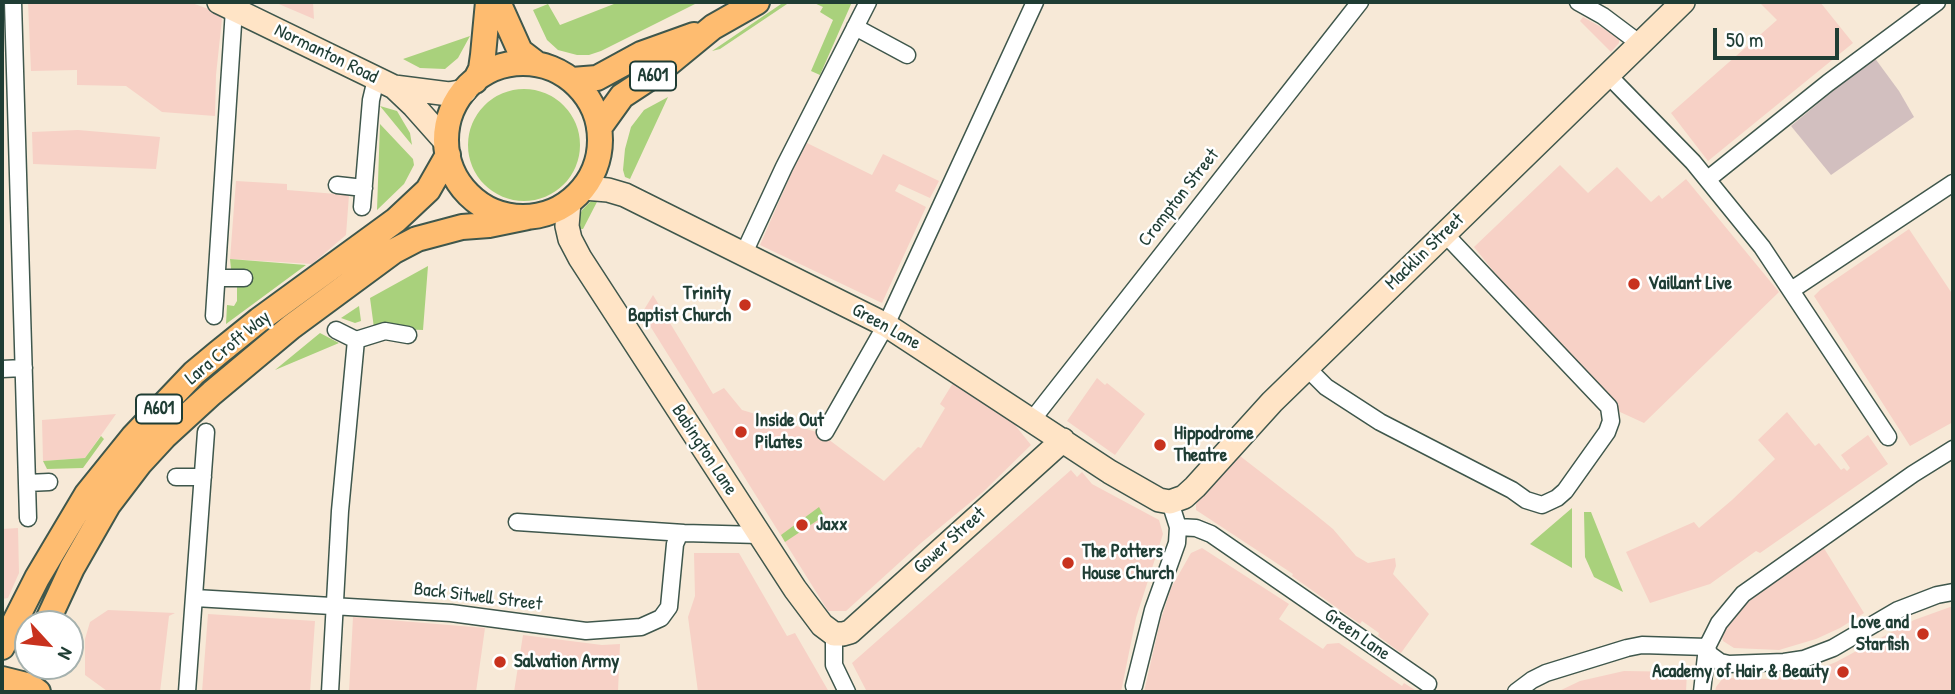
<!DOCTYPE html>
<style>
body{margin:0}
#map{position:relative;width:1955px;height:694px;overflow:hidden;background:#f7e9d7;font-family:"Patrick Hand",sans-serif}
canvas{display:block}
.frame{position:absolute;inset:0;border:4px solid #1f3d34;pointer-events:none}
.north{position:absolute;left:14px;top:610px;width:70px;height:70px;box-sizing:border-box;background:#fff;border:2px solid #a5b1ae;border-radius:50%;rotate:117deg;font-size:19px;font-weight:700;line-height:28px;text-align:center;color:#1f3d34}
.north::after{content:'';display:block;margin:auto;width:24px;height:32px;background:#c8321e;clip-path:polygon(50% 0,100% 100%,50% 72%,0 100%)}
.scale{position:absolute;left:1713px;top:28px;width:126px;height:32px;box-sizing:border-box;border:4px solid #1f3d34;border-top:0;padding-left:9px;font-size:21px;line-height:24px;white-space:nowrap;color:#1f3d34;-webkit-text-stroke:5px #fff;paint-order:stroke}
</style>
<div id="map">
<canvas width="1955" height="694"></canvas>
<div class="frame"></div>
<div class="north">N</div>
<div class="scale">50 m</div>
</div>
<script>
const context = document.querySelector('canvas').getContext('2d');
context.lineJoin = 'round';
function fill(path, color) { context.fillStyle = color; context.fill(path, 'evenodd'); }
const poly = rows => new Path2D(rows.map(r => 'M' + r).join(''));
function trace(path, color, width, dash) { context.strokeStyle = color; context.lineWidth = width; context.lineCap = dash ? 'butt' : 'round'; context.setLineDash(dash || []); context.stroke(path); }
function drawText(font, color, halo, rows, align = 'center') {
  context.font = font + ' "Patrick Hand",sans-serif'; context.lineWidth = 5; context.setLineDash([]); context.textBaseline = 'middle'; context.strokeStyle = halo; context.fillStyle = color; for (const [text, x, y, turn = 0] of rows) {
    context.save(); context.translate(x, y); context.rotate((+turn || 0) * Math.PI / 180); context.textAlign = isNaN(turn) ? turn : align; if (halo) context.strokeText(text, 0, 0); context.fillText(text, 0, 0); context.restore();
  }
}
fill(poly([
 [28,2,189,2,217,12,222,19,216,75,215,116,162,112,126,86,77,85,77,70,31,71],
 [274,2,313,2,314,19],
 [1759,2,1820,2,1853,43,1708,161,1671,113,1777,20],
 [1583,17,1619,37,1619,43,1611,52,1580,21],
 [78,130,160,137,156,169,33,164,32,132],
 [805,142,872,175,883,154,939,181,930,198,899,184,895,191,926,207,882,303,760,245],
 [1560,165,1588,193,1617,167,1651,202,1659,195,1662,199,1686,179,1779,292,1644,423,1620,412,1543,333,1474,247],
 [236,181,287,184,287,190,349,195,346,235,312,264,230,259],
 [1909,229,1953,295,1953,422,1910,446,1814,296,1820,290],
 [653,295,713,394,724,388,742,410,820,433,884,481,918,447,921,448,945,408,940,404,953,383,1003,410,1031,445,983,492,921,543,846,611,828,611,642,313],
 [1097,378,1105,385,1107,383,1145,414,1115,455,1067,421],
 [1787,412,1815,446,1819,443,1841,470,1844,468,1847,471,1850,468,1841,455,1868,435,1888,464,1760,553,1756,551,1710,584,1650,603,1626,552,1694,522,1699,528,1732,500,1775,459,1758,440],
 [116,414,85,458,43,461,42,420],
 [1240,456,1311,511,1333,529,1356,556,1368,563,1395,558,1396,566,1393,574,1429,614,1401,653,1378,636,1379,633,1362,621,1360,624,1292,576,1293,574,1196,510,1196,504,1204,493],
 [1071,470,1077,477,1082,472,1092,484,1159,520,1163,534,1136,618,1121,692,867,692,852,663],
 [18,528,19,573,8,598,2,599,2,529],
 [1822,545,1864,613,1840,628,1816,639,1779,650,1734,648,1723,641,1722,637,1726,628,1743,606],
 [1202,548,1289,604,1279,619,1311,641,1323,649,1327,644,1339,643,1402,686,1404,683,1418,692,1144,692,1160,622,1171,588,1191,553],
 [694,553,739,553,787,636,795,633,829,692,698,692,688,617,695,596],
 [1953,606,1953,692,1715,692,1716,687,1723,678,1769,679,1821,668,1836,662,1914,620],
 [108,610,175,613,169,616,160,692,107,691,85,675,85,639,90,622],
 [208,614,315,621,310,692,202,692],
 [353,617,485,628,476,692,349,692],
 [523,635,602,645,620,644,618,692,514,692],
 [1624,671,1687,672,1686,692,1557,692,1580,681]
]), '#f7d1c6');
fill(poly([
 [1874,57,1899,91,1914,117,1831,175,1791,126]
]), '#d2bfbf');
fill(poly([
 [619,2,699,2,601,51,589,55,577,55,558,50,547,40,533,10,548,4,560,25],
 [784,2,790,2,720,49,712,51],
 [812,2,852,2,820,75,811,71,833,20,820,12,823,7],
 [470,36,458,58,445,69,420,68,403,59],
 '468 145a56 56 0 1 1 112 0a56 56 0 1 1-112 0Z',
 [668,97,630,179,625,177,623,170,625,149,631,127,644,110],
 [380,106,397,111,410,133,412,145],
 [380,124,413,159,414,165,404,184,377,210],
 [599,198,583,229,575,229,582,210,593,199],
 [230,259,306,265,226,324,227,305,234,306,237,301,237,286,250,285,250,273,236,273,231,269],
 [428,266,423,330,374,328,370,298],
 [359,306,361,321,355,323,341,318],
 [320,333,339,343,275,370],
 [101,436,104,439,83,468,47,469,43,461,85,458],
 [819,507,824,516,785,542,781,535],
 [1572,508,1572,568,1530,544],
 [1584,512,1591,512,1623,592,1594,577,1585,557]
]), '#a9d17c');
const street = poly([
 [13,2,28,518],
 [1578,2,1603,16,1639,43],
 [855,27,907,55],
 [1607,74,1693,162,1762,247,1888,437],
 [1708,179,1828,83,1937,2],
 [337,185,364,188],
 [362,207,371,100,376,79],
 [743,255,784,167,868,2],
 [217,278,244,278],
 [1793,289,1953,183],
 [214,316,234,9],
 [336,330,356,340,385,331,408,335],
 [1307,368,1326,387,1380,422,1512,490,1526,500,1542,505,1557,498,1565,491,1607,432,1611,421,1609,407,1444,233],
 [2,369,24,368],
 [1032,420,1360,2],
 [825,432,886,325,1035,2],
 [176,477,203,477],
 [27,483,49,482],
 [517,522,684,533,759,535],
 [1178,527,1196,528,1211,534,1428,684],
 [195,598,451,613,586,631,641,627,661,618,669,607,675,544,679,535,684,533],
 [834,634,834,665,847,692],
 [1707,647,1709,654,1720,662,1729,664,1784,662,1804,659,1833,648,1898,610,1937,595,1953,592],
 [1134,686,1153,610,1177,543,1178,527,1170,502],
 [187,692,206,432],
 [330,692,340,511,356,340],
 [1516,692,1532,680,1546,673,1627,648,1642,645,1707,647],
 [1702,692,1707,647,1719,623,1743,594,1913,474,1953,449]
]);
const secondary = poly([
 [219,2,394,87,414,106,446,142],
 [394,87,449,94,465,91],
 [584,188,608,190,625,195,886,325,1110,472,1159,500,1170,502,1184,497,1195,487,1272,402,1683,2],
 [569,202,567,226,570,239,580,258,795,589,822,625,834,634,843,634,850,632,1063,440]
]);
const primary = poly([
 [498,2,520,51,537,64],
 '446 140a77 77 0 1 1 154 0a77 77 0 1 1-154 0Z',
 [572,80,597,78,641,54,694,35],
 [475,81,481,69,483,55,488,2],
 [599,128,622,96,657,73,713,27,757,2],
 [46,624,72,568,108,505,140,463,164,437,212,393,291,327,394,251,417,239,462,227,489,225,528,217],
 [2,647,37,578,87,494,133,437,194,373,218,353,259,320,396,220,428,190,448,155],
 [2,679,30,686,38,692]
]);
trace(street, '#3f574c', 19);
trace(secondary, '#3f574c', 26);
trace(primary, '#3f574c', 28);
trace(street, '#fff', 16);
trace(secondary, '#ffe4c6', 23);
trace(primary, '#febc70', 24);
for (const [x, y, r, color] of [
 [1634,284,7,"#c8321e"],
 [745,305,7,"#c8321e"],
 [741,432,7,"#c8321e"],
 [1160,445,7,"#c8321e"],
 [802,525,7,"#c8321e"],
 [1068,563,7,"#c8321e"],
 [1923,634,7,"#c8321e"],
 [500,662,7,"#c8321e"],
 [1843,672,7,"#c8321e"]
]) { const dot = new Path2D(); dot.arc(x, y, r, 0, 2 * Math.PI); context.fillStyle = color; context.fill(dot); trace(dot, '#fff', 2.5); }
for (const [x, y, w] of [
 [653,76,46],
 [159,409,46]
]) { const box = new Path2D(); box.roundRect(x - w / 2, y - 14.5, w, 29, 5); context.fillStyle = '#fff'; context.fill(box); trace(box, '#1f3d34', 2); }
drawText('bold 18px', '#1f3d34', null, [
 ["A601",653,76],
 ["A601",159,409]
]);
drawText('19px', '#1f3d34', '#fff', [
 ["Normanton Road",326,54,26],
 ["Crompton Street",1179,198,-52],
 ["Macklin Street",1425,252,-44],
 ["Green Lane",886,327,29],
 ["Lara Croft Way",228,348,-40],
 ["Babington Lane",704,450,57],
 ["Gower Street",950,541,-42],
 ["Back Sitwell Street",478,597,7],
 ["Green Lane",1357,635,35]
]);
drawText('bold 19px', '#1f3d34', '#fff', [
 ["Vaillant Live",1648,284],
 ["Trinity",731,294,"right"],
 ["Baptist Church",731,316,"right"],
 ["Inside Out",755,421],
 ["Pilates",755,443],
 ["Hippodrome",1174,434],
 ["Theatre",1174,456],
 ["Jaxx",816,525],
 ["The Potters",1082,552],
 ["House Church",1082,574],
 ["Love and",1909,623,"right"],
 ["Starfish",1909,645,"right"],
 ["Salvation Army",514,662],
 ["Academy of Hair & Beauty",1829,672,"right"]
], 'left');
</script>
